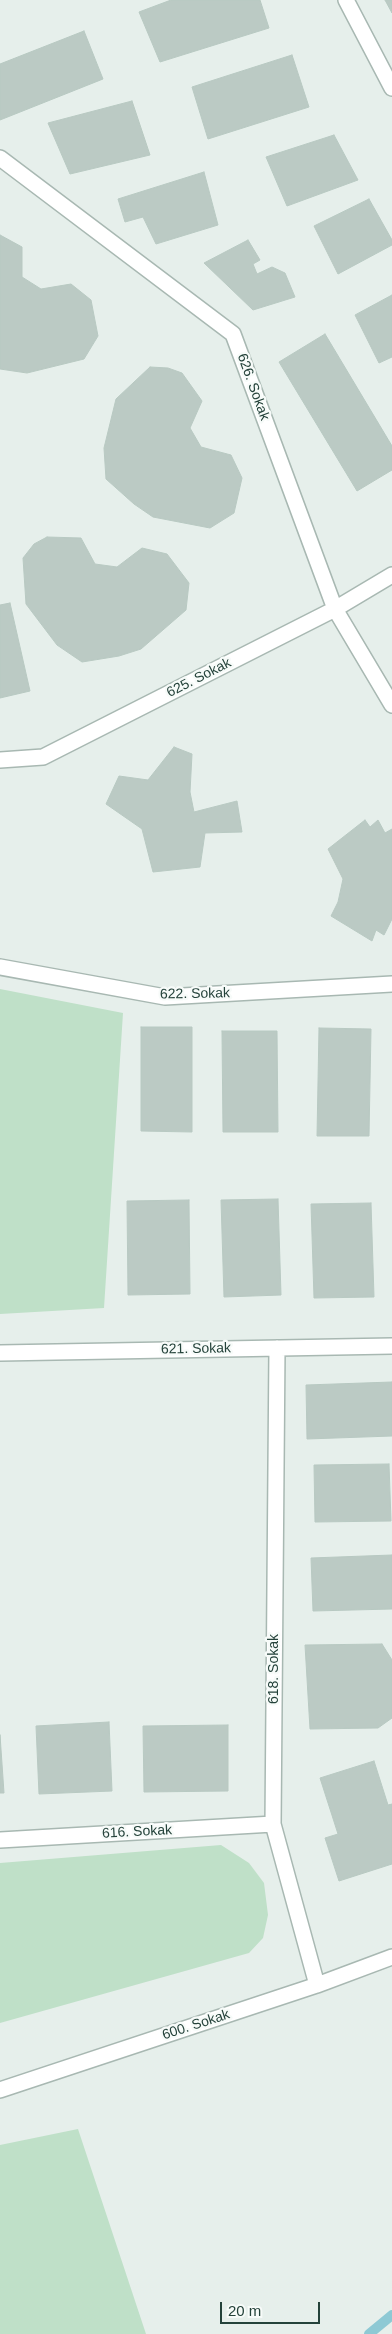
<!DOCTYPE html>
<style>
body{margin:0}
#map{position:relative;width:392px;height:2334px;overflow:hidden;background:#e6efeb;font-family:Helvetica,sans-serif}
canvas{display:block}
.scale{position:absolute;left:220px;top:2302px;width:100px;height:22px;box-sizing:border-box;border:2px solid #24423a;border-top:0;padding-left:6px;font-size:15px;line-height:18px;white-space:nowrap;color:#24423a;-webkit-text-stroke:4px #f7fbf9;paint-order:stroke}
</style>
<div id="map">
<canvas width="392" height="2334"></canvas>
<div class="scale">20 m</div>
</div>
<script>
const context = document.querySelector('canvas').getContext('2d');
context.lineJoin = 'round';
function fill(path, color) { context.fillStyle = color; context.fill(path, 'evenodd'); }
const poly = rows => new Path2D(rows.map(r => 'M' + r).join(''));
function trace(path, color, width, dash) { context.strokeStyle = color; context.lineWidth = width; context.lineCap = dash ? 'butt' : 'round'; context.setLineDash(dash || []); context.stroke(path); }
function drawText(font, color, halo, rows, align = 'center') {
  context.font = font + ' Helvetica,sans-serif'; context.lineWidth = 4.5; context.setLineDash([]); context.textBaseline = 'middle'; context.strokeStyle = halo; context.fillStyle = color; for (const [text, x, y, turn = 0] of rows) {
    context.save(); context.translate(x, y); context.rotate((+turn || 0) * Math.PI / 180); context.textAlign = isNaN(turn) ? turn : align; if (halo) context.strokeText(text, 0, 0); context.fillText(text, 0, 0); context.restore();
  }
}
fill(poly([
 [0,989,123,1013,104,1308,0,1314],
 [221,1845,249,1863,264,1883,268,1915,263,1938,249,1953,0,2023,0,1863],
 [78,2129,146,2334,0,2334,0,2145]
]), '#bfe0c8');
trace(poly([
 [369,2334,392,2315]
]), '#8ec9d4', 10);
const building = poly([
 [171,0,260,0,269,28,160,62,139,12,171,0],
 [385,0,392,0,392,13,385,0],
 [84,31,103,79,0,120,0,64,84,31],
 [292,55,309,107,208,139,192,87,292,55],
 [132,101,150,155,70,174,48,123,132,101],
 [334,135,358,180,287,206,266,157,334,135],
 [204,172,218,225,156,244,143,217,125,222,118,199,204,172],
 [369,199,392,240,392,245,338,274,314,226,369,199],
 [0,235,22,247,22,277,41,289,71,284,91,300,98,336,84,359,27,373,0,369,0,235],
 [248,240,260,260,253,264,257,274,272,267,285,273,295,297,253,310,204,263,248,240],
 [392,295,392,357,379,363,355,315,392,295],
 [325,334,392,446,392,470,357,491,279,362,325,334],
 [150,367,168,368,182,373,202,401,190,428,201,447,231,455,242,478,234,513,210,528,153,517,134,504,106,479,104,448,116,399,150,367],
 [47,537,81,538,95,564,117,567,142,548,167,554,189,583,186,610,141,649,119,656,82,662,57,645,26,604,23,558,34,544,47,537],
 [10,603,30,691,0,698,0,605,10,603],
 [174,747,192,754,190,792,194,812,237,801,242,832,205,833,200,867,153,872,142,829,106,804,119,776,148,780,174,747],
 [365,820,370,827,378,820,385,833,392,829,392,919,384,935,376,930,372,941,331,916,338,902,343,879,328,849,365,820],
 [141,1027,192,1027,192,1132,141,1131,141,1027],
 [319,1028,371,1029,369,1136,317,1136,319,1028],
 [222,1031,277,1031,278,1132,223,1132,222,1031],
 [278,1199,281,1295,224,1297,221,1200,278,1199],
 [189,1200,190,1294,128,1295,127,1201,189,1200],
 [371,1203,374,1297,314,1298,311,1204,371,1203],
 [392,1382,392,1436,307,1439,306,1385,392,1382],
 [389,1464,391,1521,315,1522,314,1465,389,1464],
 [392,1555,392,1609,313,1611,311,1558,392,1555],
 [382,1644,392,1660,392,1718,378,1728,310,1729,305,1645,382,1644],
 [109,1722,112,1791,39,1794,36,1726,109,1722],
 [228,1725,228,1791,144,1792,143,1726,228,1725],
 [0,1735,4,1793,0,1793,0,1735],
 [374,1761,388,1805,392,1804,392,1864,339,1881,325,1838,338,1834,320,1778,374,1761]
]);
fill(building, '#bbcac4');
trace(building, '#b8c9c2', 1);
const minor = poly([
 [346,0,392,88],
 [0,158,233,334,335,609,392,705],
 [0,760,43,757,335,609,392,575],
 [0,967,165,997,392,984],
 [277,1348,273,1824,317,1985],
 [0,1353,392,1346],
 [0,1840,273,1824],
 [0,2090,317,1985,392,1957]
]);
trace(minor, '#a8b8b2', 18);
trace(minor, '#fff', 15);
drawText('14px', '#24423a', '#f7fbf9', [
 ["626. Sokak",253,387,70],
 ["625. Sokak",199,678,-27],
 ["622. Sokak",195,994,-1],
 ["621. Sokak",196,1349,-1],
 ["618. Sokak",274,1669,-90],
 ["616. Sokak",137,1832,-3],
 ["600. Sokak",196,2025,-18]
]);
</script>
